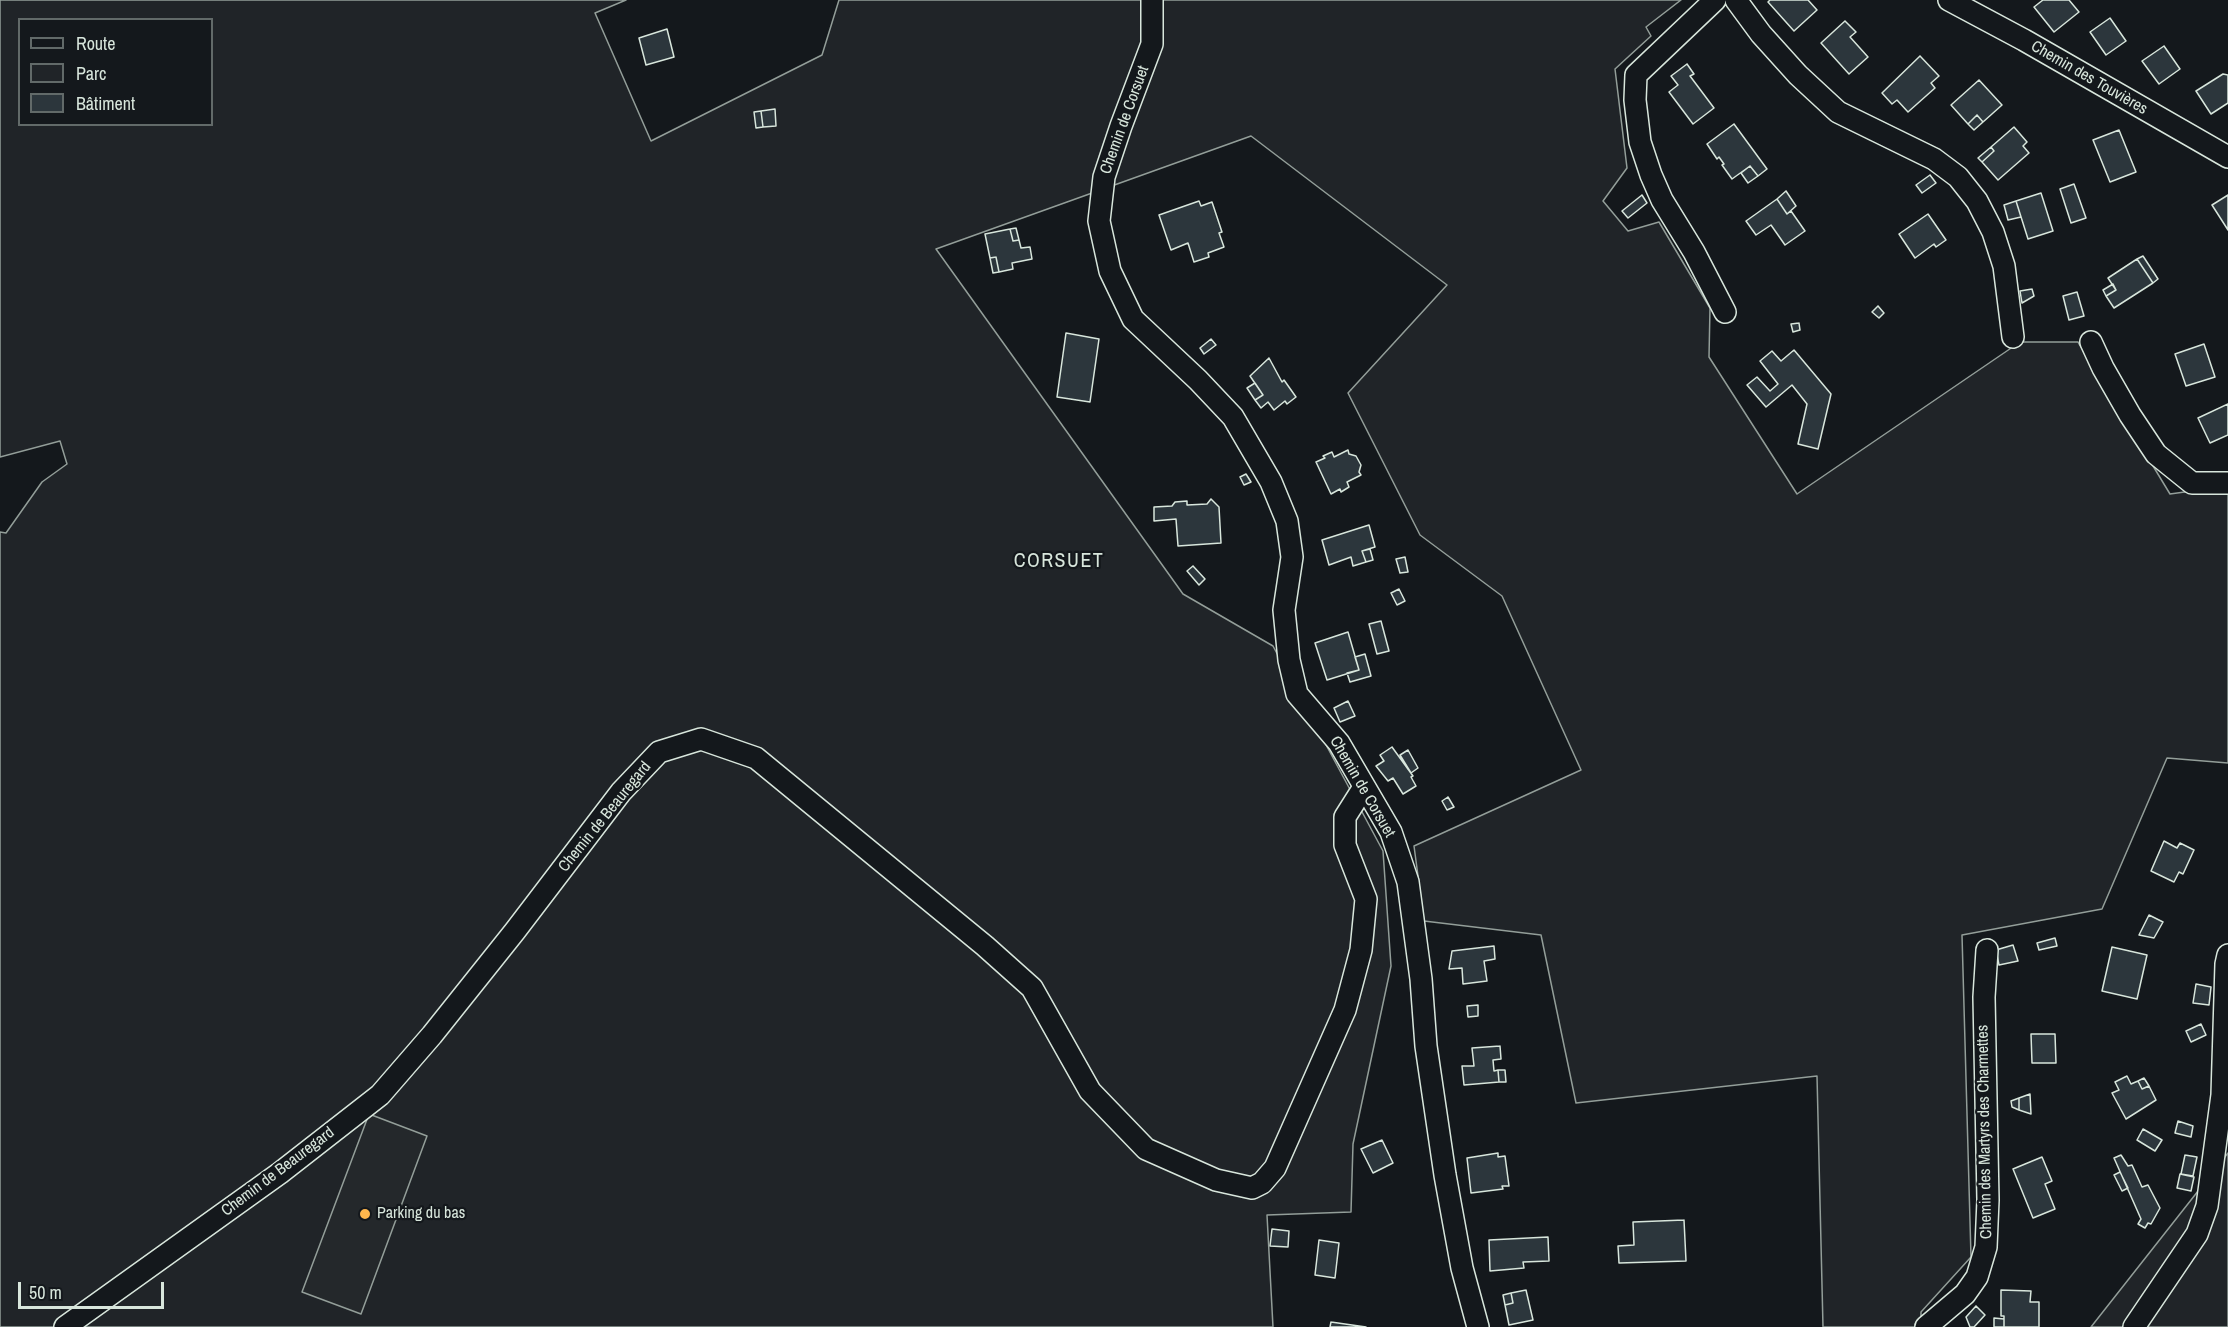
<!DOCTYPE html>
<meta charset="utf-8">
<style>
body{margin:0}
#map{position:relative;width:2228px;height:1327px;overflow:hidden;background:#14181c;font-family:"Archivo Narrow",sans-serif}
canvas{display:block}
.legend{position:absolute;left:18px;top:18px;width:195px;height:108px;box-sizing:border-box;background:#14181c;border:2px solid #626a69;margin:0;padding:8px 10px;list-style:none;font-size:18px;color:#d8e6dc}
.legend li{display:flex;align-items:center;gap:12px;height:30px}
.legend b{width:30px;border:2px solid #626a69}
.scale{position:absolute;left:18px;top:1282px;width:146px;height:27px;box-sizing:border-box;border:3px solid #d8e6dc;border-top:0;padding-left:8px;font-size:18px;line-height:21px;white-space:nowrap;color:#d8e6dc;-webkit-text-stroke:4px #14181c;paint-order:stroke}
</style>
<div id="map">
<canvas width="2228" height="1327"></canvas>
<ul class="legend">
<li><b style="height:8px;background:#14181c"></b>Route</li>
<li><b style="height:16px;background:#202428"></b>Parc</li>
<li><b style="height:16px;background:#2c363c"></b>Bâtiment</li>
</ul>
<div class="scale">50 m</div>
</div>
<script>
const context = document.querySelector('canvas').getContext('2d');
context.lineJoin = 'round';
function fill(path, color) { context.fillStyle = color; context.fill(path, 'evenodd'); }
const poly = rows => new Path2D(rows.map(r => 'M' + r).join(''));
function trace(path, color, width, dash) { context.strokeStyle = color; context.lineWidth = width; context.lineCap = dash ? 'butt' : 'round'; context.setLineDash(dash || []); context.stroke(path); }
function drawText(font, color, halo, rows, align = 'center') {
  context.font = font + ' "Archivo Narrow",sans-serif'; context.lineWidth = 4.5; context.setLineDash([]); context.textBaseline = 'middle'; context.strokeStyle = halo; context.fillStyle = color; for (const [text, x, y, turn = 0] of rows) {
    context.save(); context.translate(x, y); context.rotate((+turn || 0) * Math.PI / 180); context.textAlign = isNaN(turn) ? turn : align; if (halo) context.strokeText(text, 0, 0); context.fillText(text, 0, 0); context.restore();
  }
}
const green = poly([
 [0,0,626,0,595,13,651,141,822,55,839,0,1681,0,1646,27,1651,36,1615,69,1627,168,1603,201,1628,231,1659,222,1710,308,1709,357,1797,494,2020,342,2078,342,2170,494,2228,486,2228,763,2167,758,2102,909,1962,935,1971,1257,1921,1312,1921,1327,1823,1327,1817,1076,1576,1103,1541,935,1424,921,1414,846,1581,770,1502,596,1420,535,1348,393,1447,285,1251,136,936,249,1183,594,1273,646,1383,851,1391,966,1353,1144,1351,1212,1267,1215,1273,1327,0,1327,0,532,6,533,42,482,67,464,60,441,0,457,0,0],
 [20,20,212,20,212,124,20,124,20,20],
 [2228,1153,2228,1327,2091,1327,2228,1153]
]);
fill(green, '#202428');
trace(green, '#939e99', 1.5);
const parking = poly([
 [369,1114,427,1136,361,1314,302,1292,369,1114]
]);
fill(parking, '#24282b');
trace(parking, '#939e99', 1.5);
const building = poly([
 [1770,0,1808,0,1817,10,1794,31,1768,2,1770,0],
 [2043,0,2069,0,2079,12,2054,32,2034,7,2043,0],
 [2110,18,2126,41,2106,55,2090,32,2110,18],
 [1845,21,1856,32,1850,37,1868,57,1849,74,1821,43,1845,21],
 [667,29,674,57,646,65,639,38,667,29],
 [2164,46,2180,69,2159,84,2142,61,2164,46],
 [1920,56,1939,76,1931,83,1935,88,1908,112,1897,100,1892,104,1882,93,1920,56],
 [1687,64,1694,74,1690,76,1714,108,1693,124,1669,92,1678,85,1671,76,1687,64],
 [2223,74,2228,75,2228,103,2211,114,2196,91,2223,74],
 [1979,80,2002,105,1983,122,1977,115,1968,124,1951,105,1979,80],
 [775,109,776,126,763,127,761,111,775,109],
 [761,111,763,127,756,128,754,112,761,111],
 [1977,115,1983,122,1974,130,1968,124,1977,115],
 [1734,124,1767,169,1758,176,1750,166,1732,179,1722,165,1724,164,1719,157,1717,159,1707,144,1734,124],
 [2014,127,2027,142,2023,146,2029,153,1998,180,1982,162,1994,151,1991,147,2014,127],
 [2119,130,2136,172,2110,182,2093,140,2119,130],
 [1991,147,1994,151,1982,162,1978,158,1991,147],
 [1750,166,1758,176,1748,183,1741,173,1750,166],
 [1930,175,1936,183,1922,193,1916,185,1930,175],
 [2074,184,2086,218,2071,223,2060,189,2074,184],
 [1786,191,1796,206,1787,214,1777,199,1786,191],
 [2041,193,2053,231,2028,239,2016,201,2041,193],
 [1642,195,1647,203,1628,218,1622,211,1642,195],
 [2228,195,2228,230,2212,205,2228,195],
 [1777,199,1787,214,1791,211,1805,231,1785,245,1771,225,1756,235,1746,221,1777,199],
 [1199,201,1201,206,1212,202,1222,232,1219,233,1224,247,1208,253,1209,257,1194,262,1188,243,1171,250,1159,215,1199,201],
 [2016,201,2021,217,2008,220,2004,205,2016,201],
 [1928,214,1946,240,1936,247,1934,244,1915,258,1899,234,1928,214],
 [1016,228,1019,240,1013,241,1010,229,1016,228],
 [1010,229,1013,241,1019,240,1021,248,1030,247,1032,259,1012,263,1013,269,999,272,996,257,990,258,985,234,1010,229],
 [2143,256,2158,279,2153,283,2137,259,2143,256],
 [996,257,999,272,993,273,990,258,996,257],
 [2137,259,2153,283,2114,308,2106,296,2116,290,2108,278,2137,259],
 [2113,284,2116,290,2106,296,2103,290,2113,284],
 [2032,289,2034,296,2022,303,2020,291,2032,289],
 [2077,292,2084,316,2069,320,2063,296,2077,292],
 [1878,306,1884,313,1879,318,1872,312,1878,306],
 [1799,323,1800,330,1793,332,1791,324,1799,323],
 [1066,333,1099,339,1090,402,1057,397,1066,333],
 [1211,339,1216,345,1204,354,1200,348,1211,339],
 [2204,344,2215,377,2186,386,2175,354,2204,344],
 [1794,350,1831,394,1818,449,1798,444,1807,404,1792,385,1766,407,1747,385,1757,377,1770,391,1778,384,1760,361,1772,351,1781,361,1794,350],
 [1269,358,1282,382,1284,380,1296,397,1287,404,1285,401,1274,410,1268,402,1261,408,1255,400,1263,395,1250,376,1269,358],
 [1255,383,1263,395,1255,400,1247,388,1255,383],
 [2228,404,2228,435,2210,443,2198,418,2228,404],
 [1348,450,1349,454,1356,456,1361,465,1359,472,1361,475,1347,482,1349,487,1341,492,1340,489,1331,494,1316,462,1325,458,1323,456,1332,452,1334,457,1348,450],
 [1246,474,1251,482,1244,485,1240,477,1246,474],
 [1211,499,1219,507,1221,543,1178,546,1176,519,1154,521,1154,507,1172,506,1175,502,1187,501,1187,505,1207,504,1211,499],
 [1369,525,1375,547,1362,551,1366,562,1353,566,1351,557,1329,565,1322,540,1369,525],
 [1370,549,1373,560,1366,562,1362,551,1370,549],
 [1405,557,1408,572,1400,573,1396,559,1405,557],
 [1193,566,1205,579,1199,585,1187,571,1193,566],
 [1399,589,1405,601,1397,605,1391,593,1399,589],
 [1381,621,1389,651,1377,654,1369,624,1381,621],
 [1348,632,1359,670,1327,680,1315,643,1348,632],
 [1365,654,1371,676,1350,682,1347,673,1359,670,1355,657,1365,654],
 [1348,701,1355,716,1340,722,1334,708,1348,701],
 [1392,747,1413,776,1411,777,1416,786,1403,794,1393,778,1388,781,1376,766,1384,761,1380,755,1392,747],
 [1408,750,1418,768,1411,773,1400,755,1408,750],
 [1448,797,1454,807,1447,810,1442,801,1448,797],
 [2164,841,2177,848,2180,843,2194,850,2183,874,2179,872,2174,882,2151,871,2164,841],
 [2149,915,2163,922,2154,938,2139,935,2149,915],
 [2055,938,2057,946,2039,950,2037,943,2055,938],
 [2013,945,2018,961,1999,965,1996,950,2013,945],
 [1494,946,1495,959,1484,961,1487,981,1463,984,1462,968,1449,969,1452,951,1494,946],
 [2112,947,2147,955,2137,999,2102,991,2112,947],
 [2196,984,2211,987,2209,1005,2193,1003,2196,984],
 [1478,1005,1478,1016,1468,1017,1467,1006,1478,1005],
 [2201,1024,2206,1035,2191,1042,2186,1031,2201,1024],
 [2031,1034,2055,1034,2056,1063,2032,1063,2031,1034],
 [1500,1046,1501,1059,1493,1060,1494,1071,1498,1070,1499,1082,1464,1085,1462,1066,1474,1066,1472,1048,1500,1046],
 [1498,1070,1505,1070,1506,1082,1499,1082,1498,1070],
 [2127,1076,2131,1084,2138,1081,2142,1089,2149,1086,2156,1100,2126,1119,2112,1093,2119,1090,2115,1082,2127,1076],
 [2144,1078,2149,1086,2142,1089,2138,1081,2144,1078],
 [2030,1094,2031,1114,2019,1110,2019,1098,2030,1094],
 [2019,1098,2019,1110,2012,1107,2011,1101,2019,1098],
 [2178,1121,2193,1126,2191,1137,2175,1133,2178,1121],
 [2143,1129,2162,1140,2155,1151,2137,1140,2143,1129],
 [1382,1140,1393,1163,1373,1173,1361,1149,1382,1140],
 [1498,1153,1498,1157,1505,1156,1509,1186,1502,1186,1503,1189,1471,1193,1467,1158,1498,1153],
 [2121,1155,2128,1166,2132,1165,2142,1187,2148,1185,2160,1208,2151,1224,2148,1223,2145,1228,2138,1224,2141,1219,2114,1158,2121,1155],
 [2185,1155,2197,1157,2193,1176,2181,1174,2185,1155],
 [2042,1157,2052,1181,2045,1184,2055,1209,2033,1218,2013,1169,2042,1157],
 [2120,1172,2128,1188,2122,1191,2114,1175,2120,1172],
 [2180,1174,2194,1177,2191,1191,2177,1188,2180,1174],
 [1684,1220,1686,1261,1619,1263,1618,1246,1634,1245,1633,1222,1684,1220],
 [1272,1229,1289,1231,1288,1247,1270,1246,1272,1229],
 [1548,1237,1549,1261,1523,1262,1524,1268,1490,1271,1489,1240,1548,1237],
 [1319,1240,1339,1243,1335,1278,1315,1275,1319,1240],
 [1526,1290,1533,1320,1509,1325,1505,1305,1513,1303,1511,1293,1526,1290],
 [2001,1290,2031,1291,2030,1302,2039,1302,2039,1327,2004,1327,2004,1316,2001,1316,2001,1290],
 [1511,1293,1513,1303,1505,1305,1503,1295,1511,1293],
 [1976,1306,1985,1315,1974,1327,1970,1327,1966,1317,1976,1306],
 [1994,1318,2004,1319,2004,1327,1994,1327,1994,1318],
 [1331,1322,1366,1327,1330,1327,1331,1322]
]);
fill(building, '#2c363c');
trace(building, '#d8e6dc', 1.5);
const minor = poly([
 [1152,0,1152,44,1121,126,1104,177,1099,221,1110,271,1133,319,1198,380,1233,417,1271,482,1287,521,1292,557,1284,610,1289,660,1297,694,1339,743,1391,832,1408,882,1421,979,1426,1046,1445,1175,1462,1268,1478,1327],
 [1715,0,1636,75,1635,100,1640,142,1651,175,1662,200,1694,252,1725,312],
 [1736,0,1761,34,1798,75,1838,112,1934,159,1958,177,1977,201,1993,232,2004,266,2013,337],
 [1949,0,2024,40,2228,157],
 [2091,342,2103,368,2130,415,2156,454,2192,483,2228,483],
 [65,1327,280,1173,380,1095,432,1035,515,931,621,792,659,752,701,739,756,758,985,946,1032,988,1090,1091,1146,1149,1216,1180,1252,1188,1262,1183,1275,1168,1345,1010,1361,950,1366,899,1345,845,1345,817,1364,787],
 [1926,1327,1965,1294,1977,1277,1986,1247,1988,1200,1984,997,1987,950],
 [2134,1327,2197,1234,2207,1206,2222,1095,2226,964,2228,955]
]);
trace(minor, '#d8e6dc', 24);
trace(minor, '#14181c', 21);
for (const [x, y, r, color] of [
 [365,1214,6,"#ffb74d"]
]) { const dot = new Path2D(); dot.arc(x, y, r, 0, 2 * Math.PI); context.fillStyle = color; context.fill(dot); trace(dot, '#14181c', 2); }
drawText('16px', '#d8e6dc', '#14181c', [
 ["Chemin des Touvières",2089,78,30],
 ["Chemin de Corsuet",1125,120,-70],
 ["Chemin de Corsuet",1362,787,60],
 ["Chemin de Beauregard",605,817,-51],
 ["Chemin des Martyrs des Charmettes",1985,1132,-91],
 ["Chemin de Beauregard",278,1172,-37]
]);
drawText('16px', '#d8e6dc', '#14181c', [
 ["Parking du bas",377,1214]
], 'left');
context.letterSpacing = '1.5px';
drawText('20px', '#d8e6dc', '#14181c', [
 ["CORSUET",1059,562]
]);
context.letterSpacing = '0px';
</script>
